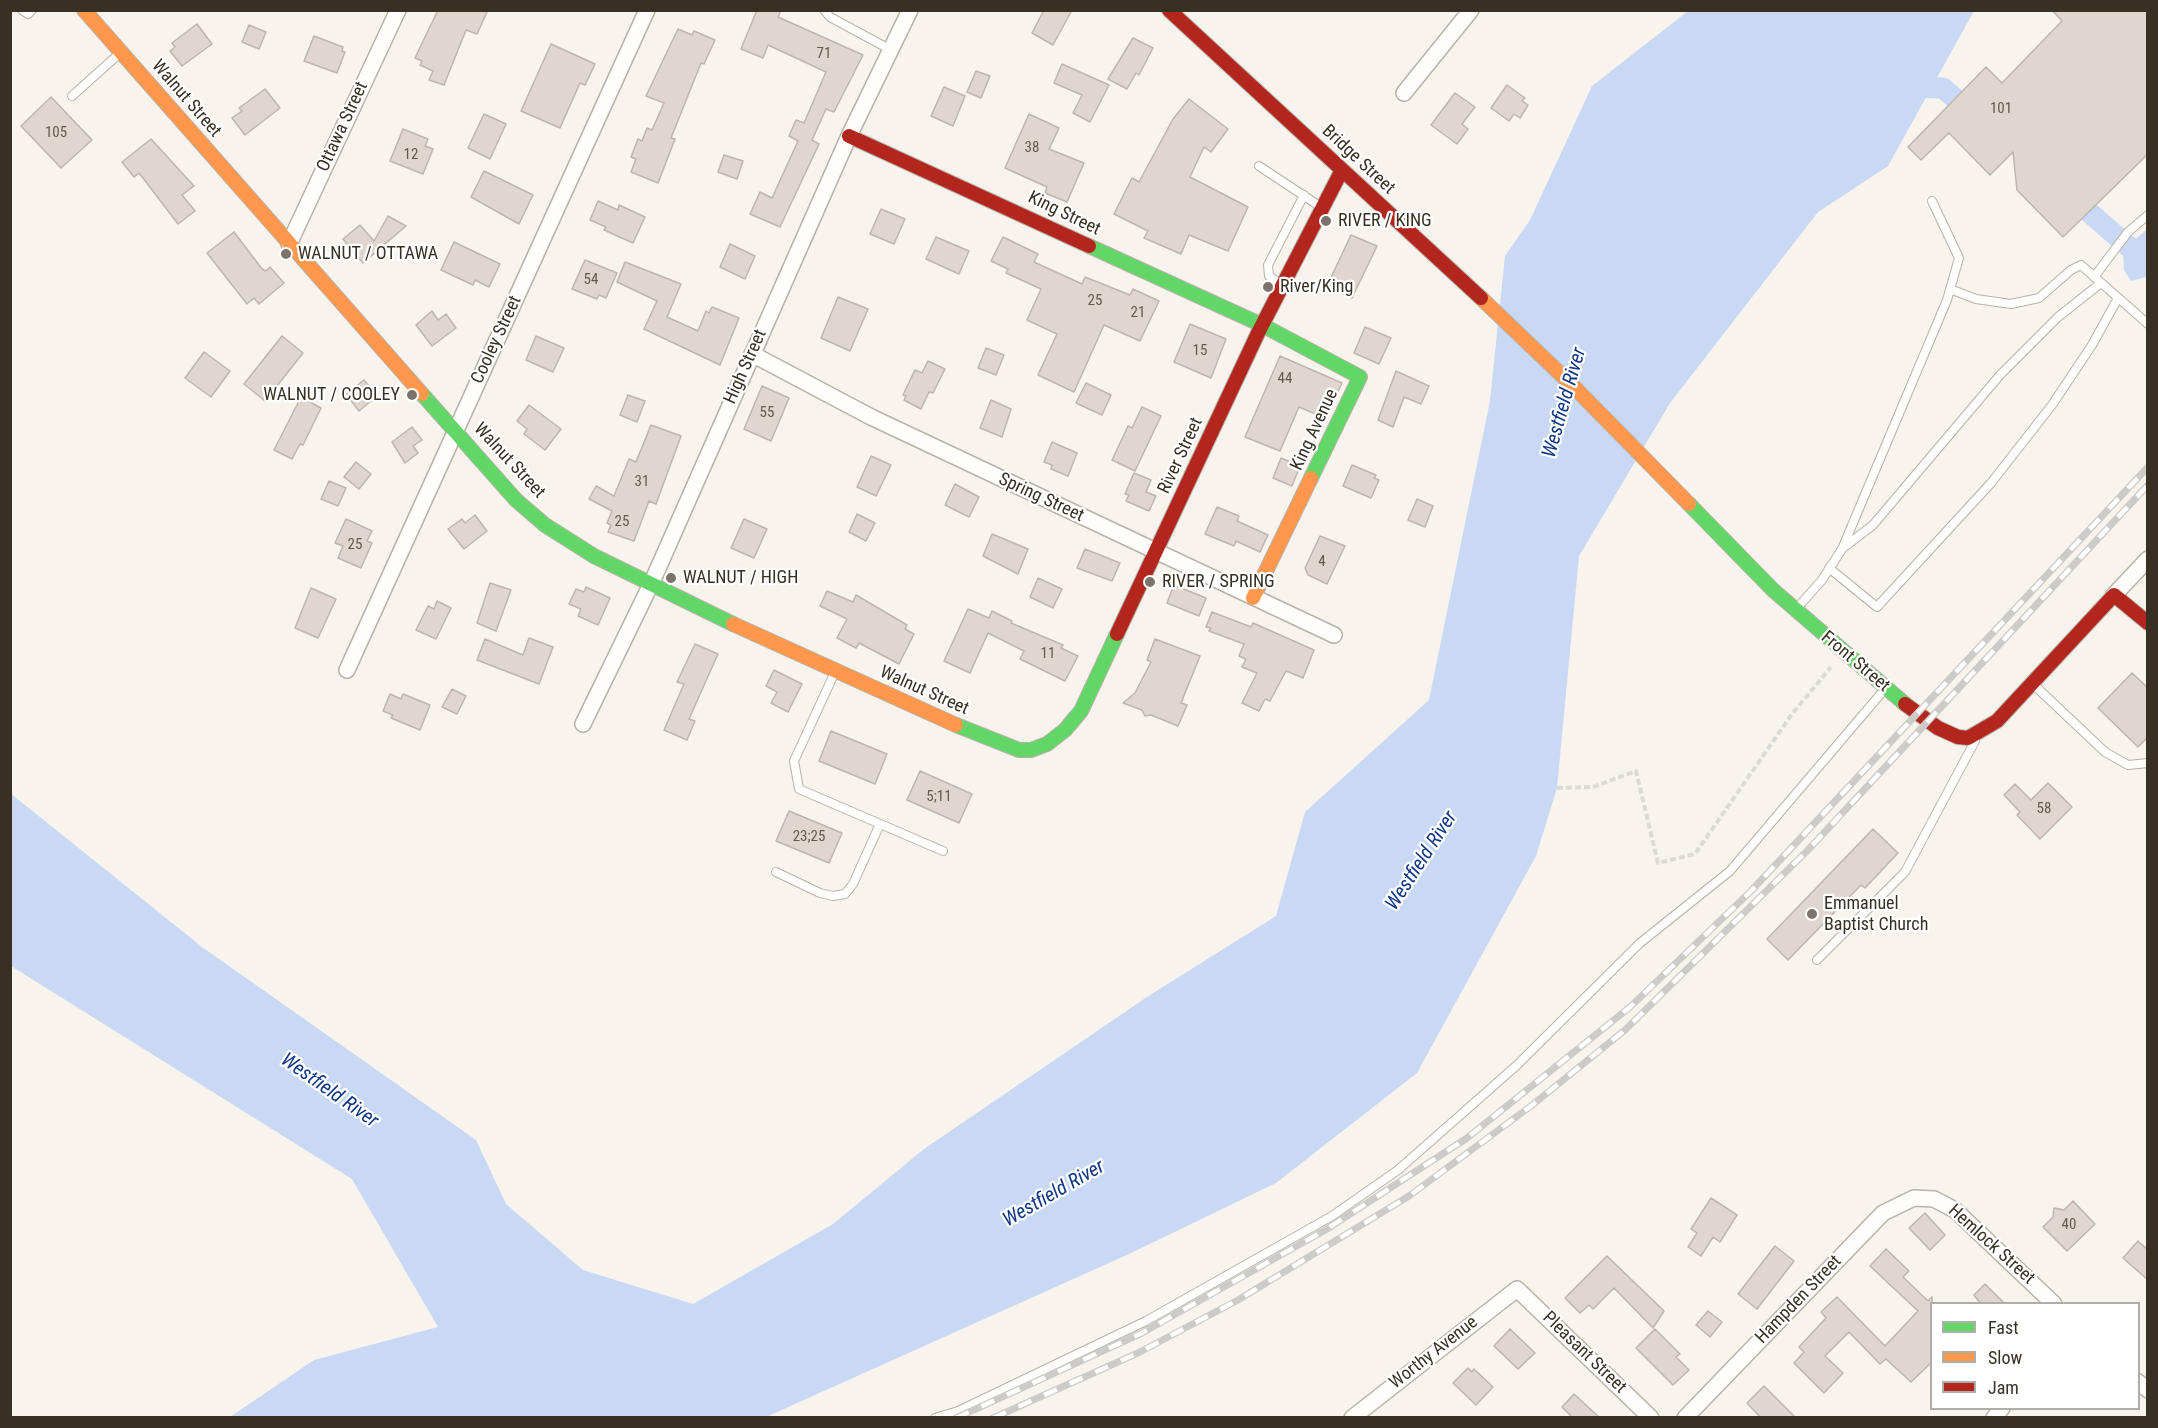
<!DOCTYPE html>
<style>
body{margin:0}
#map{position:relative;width:2158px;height:1428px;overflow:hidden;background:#f8f3ec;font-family:"Roboto Condensed",sans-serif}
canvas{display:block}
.frame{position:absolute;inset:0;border:12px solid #393024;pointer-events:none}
.legend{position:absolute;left:1930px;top:1302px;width:210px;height:108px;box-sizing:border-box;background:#fff;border:2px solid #b0aca7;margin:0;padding:8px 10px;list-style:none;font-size:18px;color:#393024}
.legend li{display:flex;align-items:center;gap:12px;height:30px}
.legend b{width:30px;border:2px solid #b0aca7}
</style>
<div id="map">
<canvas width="2158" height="1428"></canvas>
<div class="frame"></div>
<ul class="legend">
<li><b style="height:8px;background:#63d668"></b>Fast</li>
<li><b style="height:8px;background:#ff974d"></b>Slow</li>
<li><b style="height:8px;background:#b3261e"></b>Jam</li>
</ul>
</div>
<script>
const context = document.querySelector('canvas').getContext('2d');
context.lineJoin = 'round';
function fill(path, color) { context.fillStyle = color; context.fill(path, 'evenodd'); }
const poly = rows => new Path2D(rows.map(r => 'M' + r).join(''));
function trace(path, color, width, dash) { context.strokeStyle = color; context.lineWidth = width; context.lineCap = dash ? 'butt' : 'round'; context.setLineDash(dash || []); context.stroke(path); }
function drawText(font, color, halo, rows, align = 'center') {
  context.font = font + ' "Roboto Condensed",sans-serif'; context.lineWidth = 4.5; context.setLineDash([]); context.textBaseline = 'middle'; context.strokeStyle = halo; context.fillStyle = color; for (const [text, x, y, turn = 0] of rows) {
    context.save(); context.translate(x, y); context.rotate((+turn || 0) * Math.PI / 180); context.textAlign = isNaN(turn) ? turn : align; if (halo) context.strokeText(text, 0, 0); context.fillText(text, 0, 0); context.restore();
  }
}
fill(poly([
 [1688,11,1974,11,1888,166,1818,212,1670,403,1579,556,1557,788,1536,856,1417,1073,1276,1183,1129,1254,766,1417,230,1417,314,1360,438,1327,352,1179,11,966,10,793,202,947,476,1140,506,1204,583,1270,693,1304,833,1224,924,1149,1147,997,1276,916,1305,812,1429,700,1490,401,1505,256,1530,220,1592,86],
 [2147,229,2147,277,2131,281,2124,270,2123,250]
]), '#c9d8f4');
trace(poly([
 [1903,87,1943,88,1975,116],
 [2068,194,2128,246,2146,254,2148,252]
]), '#c9d8f4', 21);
const building = poly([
 [438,10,488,10,477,34,466,30,444,85,429,80,433,71,420,65,422,61,415,58,438,10],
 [757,10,781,10,778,17,863,55,834,112,826,109,812,140,819,144,780,227,750,214,760,192,772,198,798,141,789,136,796,120,804,123,826,72,768,45,763,58,741,49,757,10],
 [1044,10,1072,10,1053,45,1032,33,1044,10],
 [2052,10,2148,10,2148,154,2063,237,2017,190,2013,152,1990,175,1949,133,1921,160,1908,147,1986,67,2002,83,2062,21,2052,10],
 [197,24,212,44,182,66,170,51,175,47,172,43,197,24],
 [249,25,266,32,259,49,242,42,249,25],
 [678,29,692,35,694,31,715,40,704,64,701,63,671,138,675,139,658,183,631,172,636,159,631,157,638,139,642,141,647,128,652,130,664,103,646,96,678,29],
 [314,36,343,47,342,51,345,52,337,73,304,61,314,36],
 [1133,38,1153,48,1139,75,1136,73,1127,89,1108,79,1133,38],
 [551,44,595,64,585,85,580,83,560,128,521,111,551,44],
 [1062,64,1109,85,1090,122,1073,113,1082,95,1054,83,1062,64],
 [976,71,990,76,981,98,967,92,976,71],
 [1507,85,1525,98,1522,101,1528,105,1520,118,1514,114,1509,121,1491,108,1507,85],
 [944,87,965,96,953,126,931,116,944,87],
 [265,89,280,108,245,135,232,118,242,111,239,108,265,89],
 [1455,93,1475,107,1462,124,1468,129,1457,144,1431,125,1455,93],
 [51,97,92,140,61,168,21,126,51,97],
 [1189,99,1228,129,1211,152,1204,147,1190,177,1248,207,1228,251,1189,235,1181,254,1144,238,1148,231,1114,214,1132,178,1139,182,1173,119,1189,99],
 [484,114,506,124,490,159,468,148,484,114],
 [1029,114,1059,128,1049,149,1084,163,1067,202,1045,193,1047,187,1005,168,1029,114],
 [403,129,428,139,425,146,433,149,423,174,390,161,403,129],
 [151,139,194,186,182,195,195,211,178,224,143,178,139,173,134,177,122,162,151,139],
 [724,155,743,161,737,179,718,172,724,155],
 [484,171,533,195,519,224,471,197,484,171],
 [598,201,618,210,619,205,645,217,633,243,604,230,606,227,590,220,598,201],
 [881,209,905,219,894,244,870,234,881,209],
 [388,216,406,226,363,263,343,239,360,225,374,241,388,216],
 [234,232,262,269,266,271,270,267,284,283,259,304,254,298,247,304,207,253,234,232],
 [1351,235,1377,246,1352,298,1327,286,1351,235],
 [936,237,969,251,959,274,926,259,936,237],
 [1003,237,1038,254,1034,262,1082,284,1085,277,1130,295,1133,289,1159,301,1140,341,1104,325,1074,392,1038,375,1057,334,1027,320,1041,289,1006,273,1008,269,991,261,1003,237],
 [454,242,500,264,489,287,475,280,473,285,441,270,454,242],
 [730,244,755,256,745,279,720,267,730,244],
 [585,260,617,273,606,298,599,295,597,299,572,289,585,260],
 [625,262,681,284,667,317,698,331,706,311,709,313,712,307,739,318,720,365,644,329,657,301,617,282,625,262],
 [838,297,868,309,850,351,821,338,838,297],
 [432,311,438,320,446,314,456,328,432,346,416,325,432,311],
 [1190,324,1226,339,1211,378,1174,362,1190,324],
 [1365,327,1391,338,1379,364,1354,353,1365,327],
 [282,336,303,353,265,401,244,384,282,336],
 [536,336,564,348,553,372,526,360,536,336],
 [986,348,1004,355,996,375,978,368,986,348],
 [204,352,230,371,211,397,185,378,204,352],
 [1280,356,1342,383,1325,418,1299,407,1280,451,1245,437,1280,356],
 [928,361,945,369,933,393,929,392,921,409,904,400,906,396,903,395,915,370,922,373,928,361],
 [1396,371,1429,386,1421,404,1404,397,1393,427,1378,420,1396,371],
 [364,380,377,396,359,411,346,394,364,380],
 [1086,383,1111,395,1102,415,1076,403,1086,383],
 [762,386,789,398,771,441,744,429,762,386],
 [628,395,645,401,637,422,620,415,628,395],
 [301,397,321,408,303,445,300,444,292,459,274,450,301,397],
 [991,400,1011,409,1002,437,980,428,991,400],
 [529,405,561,429,545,450,524,434,527,429,517,421,529,405],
 [1142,407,1161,416,1135,471,1112,460,1128,426,1132,428,1142,407],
 [651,425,681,436,656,504,649,501,634,541,608,532,611,525,607,523,612,511,589,499,596,486,614,496,629,459,636,462,651,425],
 [412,427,422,440,413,446,418,453,405,463,392,442,412,427],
 [1052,442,1077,453,1068,476,1051,469,1052,465,1044,462,1052,442],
 [871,456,891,465,876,496,857,487,871,456],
 [1281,458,1300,466,1292,486,1273,478,1281,458],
 [356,462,371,474,359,489,344,477,356,462],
 [1352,465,1376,475,1374,478,1379,480,1371,498,1343,486,1352,465],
 [1134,473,1151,480,1146,492,1156,496,1149,511,1126,501,1129,495,1125,494,1134,473],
 [329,481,346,488,338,506,321,499,329,481],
 [955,484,979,497,969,517,945,505,955,484],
 [1417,499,1433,506,1425,527,1408,520,1417,499],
 [1217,507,1239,516,1237,521,1268,535,1260,552,1236,541,1234,546,1205,534,1217,507],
 [857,514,875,523,866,541,849,532,857,514],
 [475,515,487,531,464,549,448,529,462,519,465,523,475,515],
 [346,519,372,531,367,541,372,543,361,568,338,558,343,546,335,543,346,519],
 [744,519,767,529,754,558,731,548,744,519],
 [992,534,1028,549,1018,574,983,556,992,534],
 [1320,536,1345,546,1327,584,1308,575,1305,568,1320,536],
 [1085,549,1120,563,1112,581,1077,568,1085,549],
 [1038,578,1062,589,1053,608,1030,597,1038,578],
 [490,583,511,590,496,631,477,623,490,583],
 [1174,585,1206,598,1199,616,1167,603,1174,585],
 [586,587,610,598,598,625,578,616,581,609,569,604,576,589,584,592,586,587],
 [311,588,336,599,318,638,295,628,311,588],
 [827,591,853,602,856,595,907,625,905,629,914,634,899,664,859,643,856,648,837,638,847,619,820,606,827,591],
 [437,601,451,608,436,639,416,630,428,606,434,609,437,601],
 [968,609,989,618,992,611,1012,621,1011,623,1063,645,1061,648,1078,656,1065,681,1020,659,1024,651,988,633,970,673,944,661,968,609],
 [1212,612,1251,627,1253,623,1314,650,1303,678,1286,671,1270,701,1265,699,1259,711,1242,703,1257,673,1242,667,1246,659,1239,656,1244,644,1209,631,1211,628,1206,627,1212,612],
 [529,638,553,647,539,684,477,660,485,639,523,655,529,638],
 [1155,639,1200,656,1181,703,1187,705,1178,726,1151,715,1145,716,1142,710,1123,703,1135,693,1151,662,1147,660,1155,639],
 [695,644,718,654,689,719,695,721,687,740,664,730,684,684,677,682,695,644],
 [774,670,802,684,788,712,771,703,777,692,766,686,774,670],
 [2132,673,2148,688,2148,737,2138,747,2098,708,2132,673],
 [452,689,466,696,457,714,442,707,452,689],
 [390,694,401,699,403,694,430,705,420,730,391,718,393,715,383,711,390,694],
 [831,731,887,754,875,784,819,761,831,731],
 [920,771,972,794,959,823,907,800,920,771],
 [2048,783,2072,807,2040,839,2017,815,2020,812,2004,795,2015,784,2031,800,2048,783],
 [789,811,842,833,829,863,776,841,789,811],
 [1873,829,1898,853,1865,888,1861,885,1788,960,1767,939,1873,829],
 [1711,1198,1737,1215,1720,1242,1713,1237,1701,1256,1688,1247,1697,1233,1691,1229,1711,1198],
 [2073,1201,2095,1224,2067,1251,2043,1227,2053,1217,2054,1208,2064,1210,2073,1201],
 [1925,1213,1945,1235,1930,1250,1909,1228,1925,1213],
 [2138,1241,2148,1250,2148,1280,2123,1258,2138,1241],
 [1775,1246,1794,1261,1757,1309,1738,1294,1775,1246],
 [1886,1249,1909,1271,1903,1277,1928,1301,1932,1297,1932,1362,1911,1382,1886,1359,1880,1364,1849,1332,1825,1356,1843,1373,1824,1393,1794,1363,1804,1352,1799,1347,1826,1318,1821,1312,1837,1297,1885,1346,1918,1311,1870,1266,1886,1249],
 [1607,1256,1664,1311,1653,1328,1614,1288,1593,1309,1589,1305,1580,1313,1565,1298,1607,1256],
 [1985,1284,2005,1304,1981,1304,1974,1295,1985,1284],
 [1708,1311,1722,1322,1710,1337,1696,1325,1708,1311],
 [1510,1329,1535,1353,1518,1369,1494,1346,1510,1329],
 [1655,1329,1680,1354,1676,1357,1689,1370,1673,1385,1636,1348,1655,1329],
 [1468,1368,1472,1372,1474,1369,1493,1387,1476,1405,1453,1383,1468,1368],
 [1764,1386,1796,1418,1761,1418,1747,1403,1764,1386],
 [1574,1394,1600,1418,1573,1418,1562,1407,1574,1394]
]);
fill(building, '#dfd6d0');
trace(building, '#beb5b0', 1.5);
const lane = poly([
 [22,10,28,14,32,10],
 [824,10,830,17,891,50],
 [72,96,120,53],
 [1259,166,1321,207],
 [2094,277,2128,232,2148,215],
 [1280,284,1269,276,1268,265,1304,195],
 [1950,289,1976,299,2011,304,2039,298,2071,270,2081,265,2148,324],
 [1843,548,1873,525,2000,375,2058,317,2101,283],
 [1829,568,1877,607,1991,483,2052,405,2092,345,2118,298],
 [1798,607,1822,580,1842,549,1947,300,1959,258,1932,201],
 [835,672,794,761,799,789,943,851],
 [2033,684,2105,752,2128,765,2148,763],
 [776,872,820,893,833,896,845,894,853,884,880,824],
 [1817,960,1905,872,1975,741],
 [935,1418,958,1411,1146,1321,1332,1216,1398,1170,1516,1066,1640,943,1730,871,1884,690]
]);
const street = poly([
 [1404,93,1471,10],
 [289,244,398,10],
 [752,354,871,417,1334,635],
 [2114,595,2148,559],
 [347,670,647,10],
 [583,724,652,582,849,136,910,10],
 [2138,1382,2148,1390],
 [1352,1418,1517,1289,1651,1418],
 [1685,1418,1883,1213,1914,1198,1934,1199,1955,1210,2054,1304],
 [1994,1418,2002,1408]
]);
const fast = poly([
 [1089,246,1262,325,1360,377,1311,478],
 [422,394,516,500,545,525,594,556,733,624],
 [1689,504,1773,590,1905,704],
 [956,725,1019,750,1031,750,1047,744,1065,730,1081,711,1117,634]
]);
const slow = poly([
 [84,10,422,394],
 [1481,298,1574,387,1689,504],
 [1253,598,1311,478],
 [733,624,956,725]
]);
const jam = poly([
 [1169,10,1481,298],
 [849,136,1089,246],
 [1117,634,1258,333,1342,170],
 [1905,704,1938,728,1958,737,1968,738,1997,721,2114,595,2148,623]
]);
trace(lane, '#b8b2a9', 10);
trace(street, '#b8b2a9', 18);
trace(fast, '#b8b2a9', 16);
trace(slow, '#b8b2a9', 16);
trace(jam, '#b8b2a9', 16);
trace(poly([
 [1557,788,1593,787,1636,771,1658,863,1695,854,1792,714,1831,667]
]), '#dbdad7', 4, [6, 3]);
trace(lane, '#fefdfc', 8);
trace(street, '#fefdfc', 15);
trace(fast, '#63d668', 14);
trace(slow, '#ff974d', 14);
trace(jam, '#b3261e', 14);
const rail = poly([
 [956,1418,1142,1333,1327,1229,1467,1138,1630,1007,1751,891,2148,467],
 [993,1418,1138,1353,1238,1300,1409,1196,1531,1106,1625,1030,1807,851,2148,485]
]);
trace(rail, '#cdcbc8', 7);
trace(rail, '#fff', 4.5, [14]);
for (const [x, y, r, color] of [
 [1326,221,6,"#7c746a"],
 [286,254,6,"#7c746a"],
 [1268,287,6,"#7c746a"],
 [412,395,6,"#7c746a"],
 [671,578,6,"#7c746a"],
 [1150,582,6,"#7c746a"],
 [1812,914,6,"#7c746a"]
]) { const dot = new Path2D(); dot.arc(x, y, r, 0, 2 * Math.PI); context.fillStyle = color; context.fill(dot); trace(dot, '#fff', 2); }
drawText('15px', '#625a4f', null, [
 ["71",824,54],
 ["101",2001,109],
 ["105",56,133],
 ["38",1032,148],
 ["12",411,155],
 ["54",591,280],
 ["25",1095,301],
 ["21",1138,313],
 ["15",1200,351],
 ["44",1285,379],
 ["55",767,413],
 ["31",642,482],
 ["25",622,522],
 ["25",355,545],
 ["4",1322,562],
 ["11",1048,654],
 ["5;11",939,797],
 ["58",2044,809],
 ["23;25",809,837],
 ["40",2069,1225]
]);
drawText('18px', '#393024', '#fff', [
 ["Walnut Street",186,99,49],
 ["Ottawa Street",343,127,-65],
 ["Bridge Street",1358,160,43],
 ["King Street",1064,214,26],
 ["Cooley Street",497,340,-65],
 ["High Street",746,367,-66],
 ["King Avenue",1315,430,-65],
 ["River Street",1181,456,-65],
 ["Walnut Street",509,461,47],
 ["Spring Street",1041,498,25],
 ["Front Street",1855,662,40],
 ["Walnut Street",924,691,24],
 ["Hemlock Street",1991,1245,42],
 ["Hampden Street",1799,1300,-46],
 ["Worthy Avenue",1434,1353,-38],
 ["Pleasant Street",1584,1353,44]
]);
drawText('18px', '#393024', '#fff', [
 ["RIVER / KING",1338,221],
 ["WALNUT / OTTAWA",298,254],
 ["River/King",1280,287],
 ["WALNUT / COOLEY",400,395,"right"],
 ["WALNUT / HIGH",683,578],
 ["RIVER / SPRING",1162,582],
 ["Emmanuel",1824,904],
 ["Baptist Church",1824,925]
], 'left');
drawText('italic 20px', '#0f3685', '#fff', [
 ["Westfield River",1565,403,-74],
 ["Westfield River",1422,861,-57],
 ["Westfield River",329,1091,35],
 ["Westfield River",1054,1194,-30]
]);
</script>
